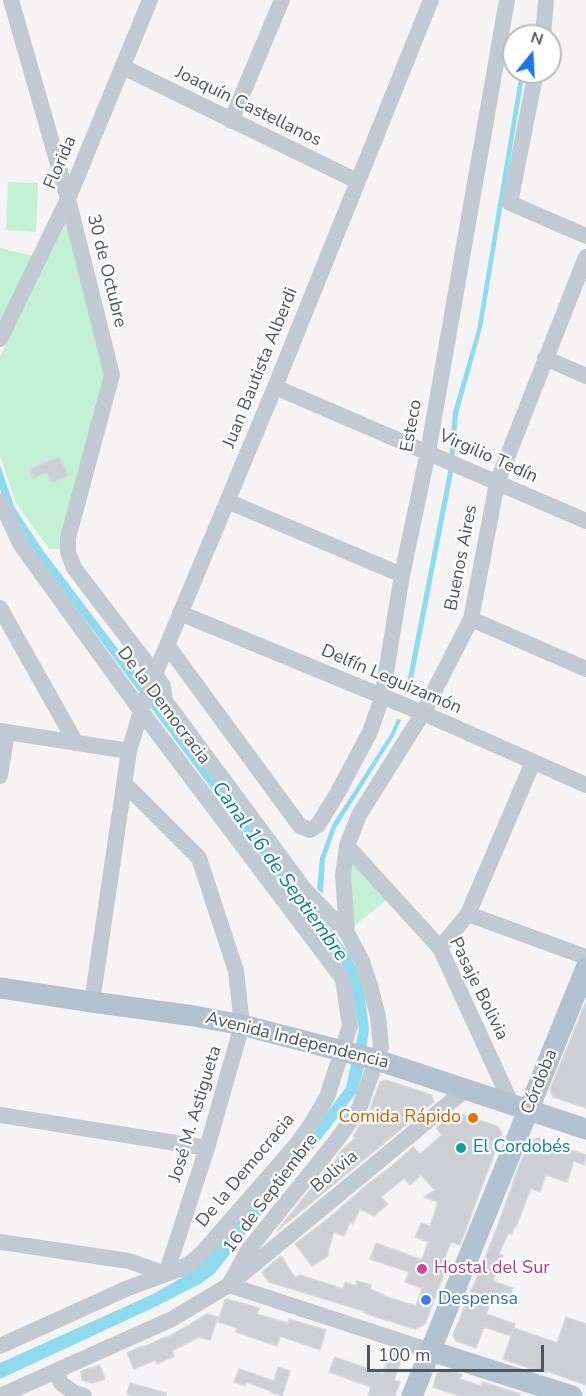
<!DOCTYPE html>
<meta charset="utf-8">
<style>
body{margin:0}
#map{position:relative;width:586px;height:1396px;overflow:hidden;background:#f5f3f3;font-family:"Nunito Sans",sans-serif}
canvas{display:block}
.north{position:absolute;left:502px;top:24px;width:60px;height:60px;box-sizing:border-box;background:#fff;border:2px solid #b7bbc0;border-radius:50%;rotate:18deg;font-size:16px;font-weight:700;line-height:24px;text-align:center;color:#4a5661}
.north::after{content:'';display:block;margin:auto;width:21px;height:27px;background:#1a73e8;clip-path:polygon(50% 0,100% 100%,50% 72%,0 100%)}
.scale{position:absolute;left:367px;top:1345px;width:177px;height:27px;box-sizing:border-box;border:3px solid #4a5661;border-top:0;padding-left:8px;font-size:18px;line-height:21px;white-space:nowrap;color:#4a5661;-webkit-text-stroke:4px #fff;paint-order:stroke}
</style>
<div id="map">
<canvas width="586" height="1396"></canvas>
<div class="north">N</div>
<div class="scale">100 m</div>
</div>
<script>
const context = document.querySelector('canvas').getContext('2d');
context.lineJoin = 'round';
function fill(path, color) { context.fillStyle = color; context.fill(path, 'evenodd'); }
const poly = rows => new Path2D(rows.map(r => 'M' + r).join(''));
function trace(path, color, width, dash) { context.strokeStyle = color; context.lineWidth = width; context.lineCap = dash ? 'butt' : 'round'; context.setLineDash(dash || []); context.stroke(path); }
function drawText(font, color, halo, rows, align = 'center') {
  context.font = font + ' "Nunito Sans",sans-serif'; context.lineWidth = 4.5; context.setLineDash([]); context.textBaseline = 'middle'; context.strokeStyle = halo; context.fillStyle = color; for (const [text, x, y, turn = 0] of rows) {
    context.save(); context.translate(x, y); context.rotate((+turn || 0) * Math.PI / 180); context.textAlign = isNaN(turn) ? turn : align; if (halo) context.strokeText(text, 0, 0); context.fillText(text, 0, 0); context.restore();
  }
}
fill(poly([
 [8,182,38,183,36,232,6,230],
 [66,221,108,373,60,549,49,549,16,503,0,456,0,357],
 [0,248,33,256,0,321],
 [349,851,390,897,349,930]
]), '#c3f1d5');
fill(poly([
 [520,72,525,72,482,328,458,414,453,473,410,695,405,693,448,472,453,412,477,330],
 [0,465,14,506,20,516,45,553,348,952,359,973,364,991,369,1028,364,1068,357,1092,332,1125,214,1274,200,1284,157,1306,0,1379,0,1363,153,1294,181,1278,204,1260,304,1144,346,1087,359,1029,350,981,341,962,39,558,7,512,0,489],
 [397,719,401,720,394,736,336,828,325,859,323,894,317,889,320,858,332,825,390,735]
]), '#90daee');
const building = poly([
 [59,457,69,475,52,483,47,473,33,478,29,469,59,457],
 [586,1002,586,1108,553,1097,550,1089,586,1002],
 [386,1080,432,1095,434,1102,277,1231,330,1165,338,1158,337,1157,341,1151,355,1138,353,1136,363,1121,376,1110,370,1109,380,1082,386,1080],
 [455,1112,497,1126,502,1133,460,1245,451,1242,444,1259,449,1261,425,1324,415,1329,376,1317,363,1312,364,1311,269,1282,262,1272,281,1256,295,1278,300,1275,343,1289,345,1282,356,1286,357,1281,371,1285,370,1289,384,1295,384,1296,416,1306,422,1288,405,1282,409,1272,370,1259,376,1243,422,1260,428,1242,415,1237,421,1223,430,1226,438,1202,424,1197,435,1190,421,1175,410,1185,404,1178,381,1197,388,1204,374,1216,360,1209,353,1224,350,1222,344,1236,334,1232,328,1251,328,1256,312,1266,295,1244,329,1218,368,1184,393,1165,413,1147,420,1154,442,1135,436,1128,455,1112],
 [538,1138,586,1155,584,1165,574,1161,567,1182,546,1175,540,1192,531,1188,516,1227,514,1227,512,1234,508,1233,499,1254,503,1255,493,1281,513,1288,508,1300,494,1295,486,1314,515,1324,511,1336,484,1327,476,1348,456,1341,453,1335,497,1228,516,1174,529,1142,538,1138],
 [227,1299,259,1308,257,1314,288,1323,289,1319,326,1330,320,1350,280,1336,277,1346,236,1332,237,1328,218,1322,225,1300,227,1299],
 [207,1314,218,1317,210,1340,199,1337,172,1351,174,1356,157,1364,155,1360,134,1369,127,1353,142,1346,142,1348,165,1337,166,1338,189,1325,207,1314],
 [566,1317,586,1324,586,1385,547,1371,547,1373,533,1368,532,1369,503,1359,514,1328,557,1343,566,1317],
 [391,1351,403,1355,394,1380,400,1382,395,1396,368,1396,371,1387,329,1372,335,1357,383,1374,391,1351],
 [100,1365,105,1379,92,1383,82,1380,81,1371,100,1365],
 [278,1367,290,1371,282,1396,270,1392,271,1391,246,1382,245,1386,234,1382,239,1369,274,1381,278,1367],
 [447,1370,462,1374,460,1379,481,1386,482,1382,520,1394,519,1396,459,1396,433,1387,437,1373,447,1370],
 [130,1383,166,1393,166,1396,134,1396,127,1394,130,1383]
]);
fill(building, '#cdcfd5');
trace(building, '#d7d9de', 1.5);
trace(poly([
 [11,0,68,199,112,375,68,538,68,552,74,568,155,674,163,686,165,701,254,821,305,890,347,933],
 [543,36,546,0],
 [123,67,357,181],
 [536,72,510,203,586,236],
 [231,121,282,0],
 [0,339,68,199,150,0],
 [545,358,586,376],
 [275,387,586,521],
 [0,501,21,545,141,711,343,979,350,1026,327,1097,312,1123,297,1144,202,1253,192,1262,180,1269,128,1288,0,1346],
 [227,501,402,575],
 [0,608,76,743],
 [180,613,423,713,586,785],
 [471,619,586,669],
 [167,645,300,826,310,830,318,825,337,794,370,732,382,697,402,575,428,452,507,0],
 [0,731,129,751],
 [0,776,7,732],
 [347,846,440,948,512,1105],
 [468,914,586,957],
 [440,948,468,914,533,762],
 [92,1002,129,751,141,711,155,674,275,387,431,0],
 [0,1115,207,1148],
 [0,1242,129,1261,166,1274,207,1148,242,1025,236,971,199,858,124,783],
 [235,1280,465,1090],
 [229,1285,431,1351],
 [56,1371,61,1383,74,1393,84,1396],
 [0,1396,172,1319,229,1285,249,1249,336,1141,359,1109,381,1047,378,1016,370,986,362,961,347,933,343,875,347,846,359,815,423,713,471,619,497,483,586,257]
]), '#c1cad2', 16);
trace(poly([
 [0,988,92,1002,194,1016,242,1025,377,1060,586,1129],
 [431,1351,572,1396],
 [412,1396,586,968]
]), '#b3c2d1', 21);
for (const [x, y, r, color] of [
 [473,1118,6,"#e8710a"],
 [461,1148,6,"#0f9aa8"],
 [422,1269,6,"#d1479c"],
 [426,1300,6,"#3f7fe0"]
]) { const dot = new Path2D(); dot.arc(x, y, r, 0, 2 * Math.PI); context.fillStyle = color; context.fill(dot); trace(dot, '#fff', 2); }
drawText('18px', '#4a5661', '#fff', [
 ["Joaquín Castellanos",248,107,26],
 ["Florida",61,163,-67],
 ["30 de Octubre",106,271,76],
 ["Juan Bautista Alberdi",261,368,-68],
 ["Esteco",412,426,-80],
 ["Virgilio Tedín",488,457,24],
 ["Buenos Aires",462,558,-79],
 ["Delfín Leguizamón",391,680,23],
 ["De la Democracia",163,706,53],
 ["Pasaje Bolivia",478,989,64],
 ["Avenida Independencia",297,1041,14],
 ["Córdoba",540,1082,-68],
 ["José M. Astigueta",196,1114,-73],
 ["De la Democracia",246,1171,-50],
 ["Bolivia",335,1172,-40],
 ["16 de Septiembre",271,1194,-53]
]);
drawText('18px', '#c56008', '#fff', [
 ["Comida Rápido",461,1118]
], 'right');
drawText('18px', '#0d838f', '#fff', [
 ["El Cordobés",473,1148]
], 'left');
drawText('18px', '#b23c85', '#fff', [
 ["Hostal del Sur",434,1269]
], 'left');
drawText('18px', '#366cbe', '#fff', [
 ["Despensa",438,1300]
], 'left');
drawText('italic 20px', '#0c7c9b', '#fff', [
 ["Canal 16 de Septiembre",279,872,54]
]);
</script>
